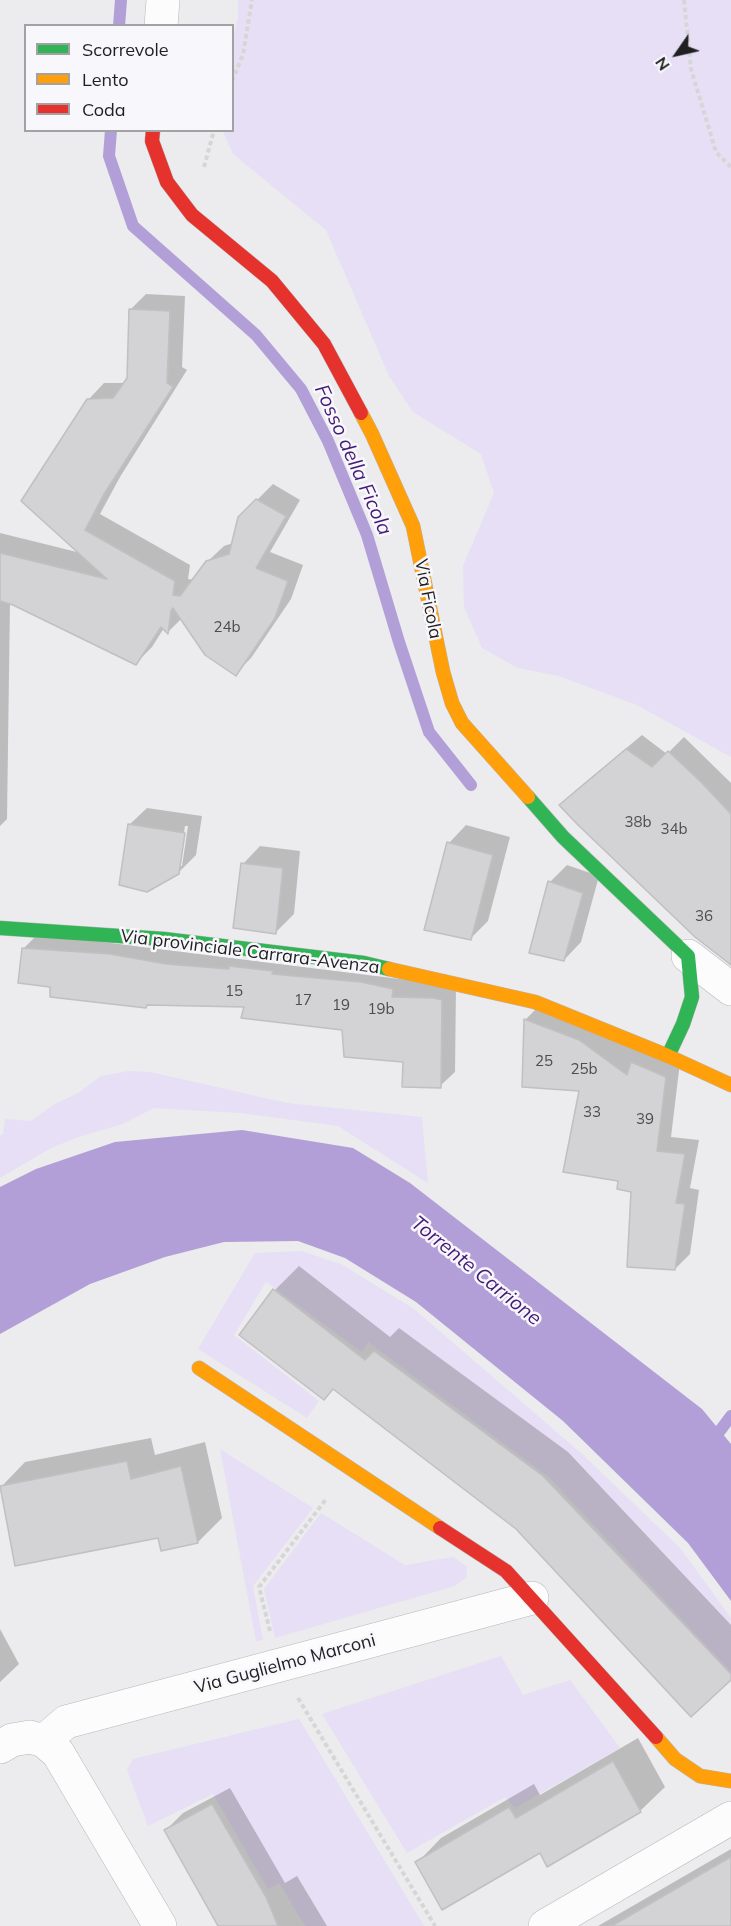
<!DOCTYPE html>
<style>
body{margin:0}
#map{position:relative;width:731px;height:1926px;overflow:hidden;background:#ecebed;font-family:Mulish,sans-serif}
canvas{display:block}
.legend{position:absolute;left:24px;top:24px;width:210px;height:108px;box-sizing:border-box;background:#f8f7fb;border:2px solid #a2a1a4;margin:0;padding:8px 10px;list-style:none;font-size:18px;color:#201f21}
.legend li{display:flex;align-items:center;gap:12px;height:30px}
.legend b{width:30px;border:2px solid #a2a1a4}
.north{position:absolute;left:647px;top:24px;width:60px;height:60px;-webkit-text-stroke:4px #f8f7fb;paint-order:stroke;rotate:236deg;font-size:16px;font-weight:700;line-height:24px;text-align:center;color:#201f21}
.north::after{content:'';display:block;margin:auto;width:21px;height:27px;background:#201f21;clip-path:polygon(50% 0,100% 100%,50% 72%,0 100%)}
</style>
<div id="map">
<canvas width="731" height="1926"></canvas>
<ul class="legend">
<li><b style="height:8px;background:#30b455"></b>Scorrevole</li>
<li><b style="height:8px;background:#ff9f0a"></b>Lento</li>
<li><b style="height:8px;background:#e5322d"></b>Coda</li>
</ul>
<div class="north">N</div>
</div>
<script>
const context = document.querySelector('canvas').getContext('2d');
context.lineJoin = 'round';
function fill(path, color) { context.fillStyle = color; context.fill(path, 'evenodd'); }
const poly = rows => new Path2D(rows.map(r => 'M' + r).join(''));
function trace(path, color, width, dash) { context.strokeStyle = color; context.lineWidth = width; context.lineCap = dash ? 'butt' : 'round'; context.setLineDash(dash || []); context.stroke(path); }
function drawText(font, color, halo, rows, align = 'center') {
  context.font = font + ' Mulish,sans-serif'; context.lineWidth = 5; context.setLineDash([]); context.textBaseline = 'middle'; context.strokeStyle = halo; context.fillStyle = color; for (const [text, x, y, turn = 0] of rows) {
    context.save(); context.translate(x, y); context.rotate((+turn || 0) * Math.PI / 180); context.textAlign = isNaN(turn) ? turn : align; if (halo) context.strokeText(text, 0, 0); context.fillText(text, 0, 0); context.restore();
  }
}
fill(poly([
 [238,0,731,0,731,757,637,705,559,676,518,668,482,648,464,607,463,566,494,493,481,454,413,412,389,376,326,230,233,154,223,131,232,130,232,43,238,17],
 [129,1071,150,1072,287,1103,422,1117,428,1183,338,1126,241,1113,154,1108,123,1124,81,1136,51,1148,0,1178,0,1136,3,1134,5,1119,31,1121,53,1105,78,1093,101,1076],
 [301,1251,341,1264,414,1309,582,1454,680,1548,731,1618,731,1672,550,1478,368,1342,362,1352,266,1282,234,1335,319,1401,307,1418,198,1349,255,1253],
 [220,1449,313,1508,253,1586,263,1640,256,1641],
 [321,1513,405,1565,453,1557,467,1567,466,1578,455,1586,275,1638,264,1589],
 [501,1656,523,1695,570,1680,620,1748,515,1808,505,1797,407,1853,322,1714],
 [299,1719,424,1926,305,1926,279,1883,268,1889,213,1794,148,1826,127,1770,133,1759]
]), '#e6dff5');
fill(poly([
 [242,1130,353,1148,410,1183,702,1409,731,1444,731,1601,688,1543,563,1421,416,1302,345,1258,298,1241,224,1242,165,1257,90,1284,0,1334,0,1187,36,1169,115,1142]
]), '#b29fd7');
fill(poly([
 [146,294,185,296,182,367,187,370,120,477,100,514,190,565,188,579,194,580,207,562,224,546,233,543,239,518,273,484,300,500,270,552,303,565,291,599,251,658,235,674,182,618,168,632,164,628,152,647,136,663,10,602,7,819,0,826,0,533,81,553,88,400,104,383,125,383,128,378,130,310],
 [642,735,667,754,684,737,731,783,731,963,561,805,576,790],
 [147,808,202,816,196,855,178,873,129,825],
 [185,826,188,826,182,866,179,866],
 [466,825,510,837,488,921,470,939,449,843],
 [260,846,300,851,294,914,276,932,243,864],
 [567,865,599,876,581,942,564,960,550,882],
 [38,934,456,986,455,1072,440,1086,404,1061,343,1028,246,1005,149,1003,146,1006,52,986,23,949],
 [540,1005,680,1062,671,1137,699,1140,690,1188,699,1190,690,1254,675,1269,633,1191,620,1180,581,1090,524,1086,526,1019],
 [299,1266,390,1337,399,1328,568,1452,731,1625,731,1678,545,1550,334,1388,275,1290],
 [151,1438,155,1455,205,1442,222,1518,198,1542,1,1487,25,1462],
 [0,1629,19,1664,0,1682],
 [638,1738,665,1787,640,1811,548,1865,540,1851,417,1863,441,1838,534,1784,540,1795],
 [230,1788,285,1883,297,1876,327,1926,233,1926,166,1830,183,1813],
 [731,1849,731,1925,598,1926]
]), '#0003');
trace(poly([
 [119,26,121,0],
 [111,130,109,156,133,226,256,335,301,389,328,441,367,535,399,642,429,732,471,785],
 [710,1444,731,1416]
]), '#b29fd7', 12);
const building = poly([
 [129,309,170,311,167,383,173,387,104,494,85,530,175,581,173,595,180,596,206,561,229,554,238,517,256,499,286,516,256,568,288,581,275,618,236,676,205,655,173,608,171,611,168,634,161,627,136,665,13,605,0,601,0,553,107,579,21,501,87,399,113,398,127,378,129,309],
 [626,749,652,767,668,751,702,783,731,814,731,965,695,937,577,824,559,805,626,749],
 [128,824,185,833,179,874,147,892,119,885,128,824],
 [447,842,493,855,471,940,424,930,447,842],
 [241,863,283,868,276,934,233,928,241,863],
 [548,881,583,893,564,961,529,953,548,881],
 [22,948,110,954,166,964,229,969,229,966,273,971,272,974,361,982,393,989,392,997,433,998,442,1000,441,1088,402,1087,403,1062,344,1057,342,1030,241,1018,244,1007,147,1005,146,1008,50,997,50,987,18,983,22,948],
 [524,1019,579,1040,627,1075,631,1062,666,1077,657,1151,685,1154,676,1203,685,1204,675,1270,627,1267,631,1192,617,1189,618,1181,563,1172,579,1091,522,1087,524,1019],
 [273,1289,365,1360,374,1351,543,1476,731,1674,731,1680,691,1717,516,1529,333,1389,324,1400,239,1335,273,1289],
 [127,1461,131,1479,181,1466,198,1543,161,1551,158,1538,15,1566,0,1486,127,1461],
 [613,1761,641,1812,547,1867,540,1853,442,1910,415,1862,509,1807,516,1818,613,1761],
 [212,1804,266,1897,278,1926,218,1926,164,1830,212,1804],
 [731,1857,731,1926,612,1926,672,1891,731,1857]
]);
fill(building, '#d3d2d4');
trace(building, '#c0bfc1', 1.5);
const street = poly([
 [161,26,163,0],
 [688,956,731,989],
 [44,1741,66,1722,532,1598],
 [0,1747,12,1740,30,1737,44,1741,58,1753,160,1926],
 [545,1926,731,1818]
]);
const fast = poly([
 [528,797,563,837,688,956,692,997,683,1024,668,1056],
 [0,928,164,939,364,963,389,969]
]);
const slow = poly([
 [361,413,372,434,413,526,443,672,452,703,462,723,528,797],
 [389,969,535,1002,668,1056,731,1085],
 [199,1368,440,1528],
 [656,1737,675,1759,700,1776,731,1781]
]);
const jam = poly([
 [153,130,152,141,167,182,192,215,272,281,324,344,361,413],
 [440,1528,506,1571,656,1737]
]);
trace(street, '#b8b7b9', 34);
trace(fast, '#b8b7b9', 15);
trace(slow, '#b8b7b9', 15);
trace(jam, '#b8b7b9', 15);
trace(poly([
 [684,0,691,69,716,152,731,167],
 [232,81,243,55,252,0],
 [204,167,214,130],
 [270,1631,259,1587,327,1498],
 [298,1698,435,1926]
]), '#d6d6d6', 4, [4.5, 3]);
trace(street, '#fcfcfc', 33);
trace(fast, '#30b455', 14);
trace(slow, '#ff9f0a', 14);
trace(jam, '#e5322d', 14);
drawText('15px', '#4d4c4e', null, [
 ["24b",227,627],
 ["38b",638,822],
 ["34b",674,829],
 ["36",704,916],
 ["15",234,991],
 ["17",303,1000],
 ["19",341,1005],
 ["19b",381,1009],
 ["25",544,1061],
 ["25b",584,1069],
 ["33",592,1112],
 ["39",645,1119]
]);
drawText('18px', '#201f21', '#f8f7fb', [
 ["Via Ficola",428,599,79],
 ["Via provinciale Carrara-Avenza",250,952,7],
 ["Via Guglielmo Marconi",285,1664,-15]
]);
drawText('italic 20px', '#431a77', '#f8f7fb', [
 ["Fosso della Ficola",353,460,66],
 ["Torrente Carrione",476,1271,39]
]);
</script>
